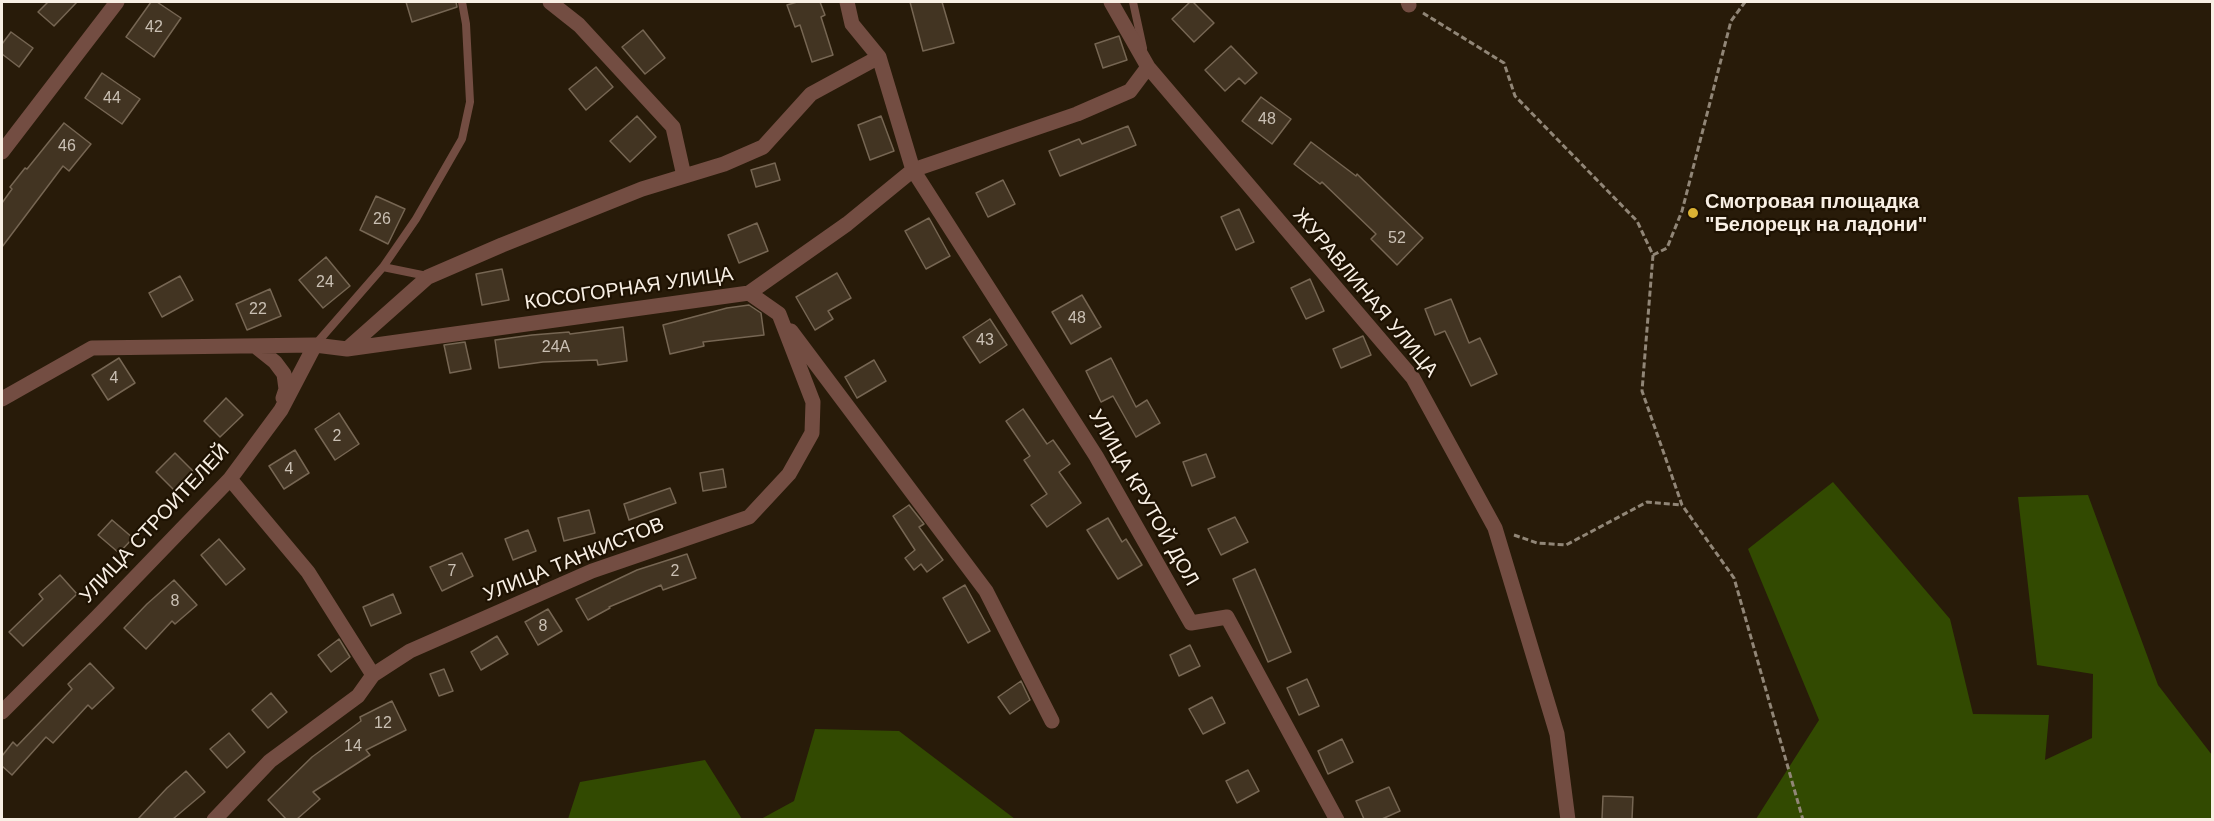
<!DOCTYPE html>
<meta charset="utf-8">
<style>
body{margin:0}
#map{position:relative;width:2214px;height:821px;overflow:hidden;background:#281b09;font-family:Arial,sans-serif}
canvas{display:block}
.frame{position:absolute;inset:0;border:3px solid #f8efe4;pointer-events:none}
</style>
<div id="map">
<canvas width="2214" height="821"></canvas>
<div class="frame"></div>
</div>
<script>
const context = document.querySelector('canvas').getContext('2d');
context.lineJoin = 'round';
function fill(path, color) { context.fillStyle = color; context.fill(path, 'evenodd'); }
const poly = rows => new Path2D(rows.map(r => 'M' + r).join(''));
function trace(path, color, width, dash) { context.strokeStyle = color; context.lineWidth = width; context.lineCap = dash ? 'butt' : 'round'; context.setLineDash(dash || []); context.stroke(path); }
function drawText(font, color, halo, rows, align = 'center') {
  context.font = font + ' Arial,sans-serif'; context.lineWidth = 4.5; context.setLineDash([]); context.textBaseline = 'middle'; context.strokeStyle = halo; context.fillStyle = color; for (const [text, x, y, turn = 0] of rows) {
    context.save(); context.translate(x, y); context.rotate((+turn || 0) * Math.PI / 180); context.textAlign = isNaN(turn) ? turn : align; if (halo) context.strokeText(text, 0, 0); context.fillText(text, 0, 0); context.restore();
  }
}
fill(poly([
 [1833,482,1950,619,1973,714,2049,715,2045,760,2092,738,2093,674,2037,665,2018,497,2088,495,2158,685,2212,755,2212,819,1756,819,1819,720,1748,549],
 [815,729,899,731,1015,819,761,819,794,801],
 [705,760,742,819,568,819,580,782]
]), '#324a01');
const building = poly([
 [48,2,77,2,54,26,38,12,48,2],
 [151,2,157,2,181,18,154,57,126,37,151,2],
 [406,2,456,2,457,7,412,22,406,2],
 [797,2,820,2,825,15,821,17,833,55,812,62,800,25,795,27,787,5,797,2],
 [910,2,942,2,954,43,923,51,910,2],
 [1190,2,1193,2,1214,23,1194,42,1172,19,1190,2],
 [643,30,665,58,645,74,622,47,643,30],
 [11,32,33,48,19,67,2,54,2,44,11,32],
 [1119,36,1127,60,1103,68,1095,44,1119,36],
 [1231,46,1257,73,1245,84,1239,78,1225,91,1205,70,1231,46],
 [596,67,613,87,586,110,569,89,596,67],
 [102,73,140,99,122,124,85,98,102,73],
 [1261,97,1291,119,1272,144,1242,121,1261,97],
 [637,116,656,137,630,162,610,141,637,116],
 [881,116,894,151,870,160,858,125,881,116],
 [64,123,91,144,69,171,63,166,2,247,2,203,12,189,10,187,25,168,27,169,64,123],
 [1128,126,1136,145,1060,176,1049,151,1079,139,1082,144,1128,126],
 [1311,142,1356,176,1357,174,1423,238,1397,265,1371,239,1376,234,1322,182,1320,184,1294,164,1311,142],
 [775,163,780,180,756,187,751,170,775,163],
 [1003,180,1015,204,988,217,976,193,1003,180],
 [376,196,405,209,388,244,360,230,376,196],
 [1239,209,1254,242,1236,250,1221,217,1239,209],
 [929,218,950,256,926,269,905,231,929,218],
 [757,223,768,251,739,263,728,235,757,223],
 [326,257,350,286,323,308,299,280,326,257],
 [502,269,509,300,482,305,476,274,502,269],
 [837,273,851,298,828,311,833,319,815,330,796,297,837,273],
 [180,276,193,300,162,317,149,293,180,276],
 [1310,279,1324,311,1306,319,1291,288,1310,279],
 [270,289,281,316,247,330,236,304,270,289],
 [1082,295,1101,327,1071,344,1052,312,1082,295],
 [1451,299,1469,343,1480,338,1497,374,1471,386,1445,331,1435,335,1425,309,1451,299],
 [749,305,761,313,764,335,703,342,704,346,670,354,663,325,727,308,749,305],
 [990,319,1007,345,980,363,963,337,990,319],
 [623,327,627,361,598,365,597,360,543,362,499,368,495,340,532,335,569,332,570,334,623,327],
 [1363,336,1371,355,1341,368,1333,349,1363,336],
 [465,342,471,369,450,373,444,345,465,342],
 [119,358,135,383,108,400,92,375,119,358],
 [1111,358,1136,407,1147,400,1160,423,1136,437,1113,396,1101,402,1086,371,1111,358],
 [874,360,886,381,857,398,845,377,874,360],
 [226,398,243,415,220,437,204,421,226,398],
 [1023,409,1047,444,1053,440,1070,464,1059,472,1081,503,1047,527,1031,505,1047,494,1024,460,1030,456,1006,421,1023,409],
 [339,413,359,444,335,460,315,429,339,413],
 [295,450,309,473,284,489,269,466,295,450],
 [175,453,193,471,174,490,156,472,175,453],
 [1206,454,1215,477,1192,486,1183,462,1206,454],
 [723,469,726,487,703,491,700,473,723,469],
 [670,488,676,503,629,520,624,504,670,488],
 [909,505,924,524,919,527,943,560,927,572,921,564,914,570,905,558,915,550,893,516,909,505],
 [589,510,595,533,564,541,558,518,589,510],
 [1235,517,1248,542,1221,555,1208,529,1235,517],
 [1108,518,1122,542,1126,539,1142,565,1118,579,1087,530,1108,518],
 [112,520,133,538,119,553,98,535,112,520],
 [528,530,536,551,513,560,505,539,528,530],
 [219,539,245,569,226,585,201,555,219,539],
 [462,553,473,576,442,591,430,567,462,553],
 [687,554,696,578,663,590,661,585,609,607,610,608,588,620,576,599,637,570,687,554],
 [1255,569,1291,652,1268,662,1233,579,1255,569],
 [60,575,77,594,23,646,9,632,43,599,39,594,60,575],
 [174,580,197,605,175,624,172,621,146,649,124,628,147,604,174,580],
 [965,585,990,631,968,643,943,598,965,585],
 [393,594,401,613,371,626,363,607,393,594],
 [548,609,562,631,538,645,525,622,548,609],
 [497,636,508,654,481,670,471,652,497,636],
 [339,639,350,657,331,672,318,655,339,639],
 [1190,645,1200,666,1179,676,1170,655,1190,645],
 [90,663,114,688,92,709,88,705,53,743,46,737,12,775,2,766,2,756,13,742,17,746,72,689,68,684,90,663],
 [444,669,453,691,439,696,430,674,444,669],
 [1307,679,1319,706,1299,715,1287,688,1307,679],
 [1021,681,1030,700,1010,714,998,697,1021,681],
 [271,693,287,712,268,728,252,710,271,693],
 [1212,697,1225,723,1203,734,1189,709,1212,697],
 [392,701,406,730,366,750,370,755,313,792,320,799,297,819,286,819,268,800,312,757,361,721,360,717,392,701],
 [229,733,245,752,227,768,210,749,229,733],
 [1342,739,1353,762,1328,774,1318,751,1342,739],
 [1248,770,1259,791,1237,803,1226,781,1248,770],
 [186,771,205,792,173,819,138,819,167,788,186,771],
 [1389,787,1400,811,1382,819,1364,819,1356,801,1389,787],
 [1603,796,1633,797,1632,819,1602,819,1603,796]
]);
fill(building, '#423422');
trace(building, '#766653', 1.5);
trace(poly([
 [1423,13,1504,63,1515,96,1637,221,1653,255,1642,391,1682,505,1734,578,1803,820],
 [1653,255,1667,248,1682,211,1731,21,1745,2],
 [1514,535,1537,543,1566,545,1647,502,1682,505]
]), '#918677', 3, [6, 3]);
trace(poly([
 [1133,2,1143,48],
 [383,267,416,219,462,139,470,102,466,24,462,2],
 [315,345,383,267,427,276]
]), '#734d42', 8);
trace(poly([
 [550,2,579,25,673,127,684,176],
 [847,2,852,24,879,57,913,170,1096,456,1191,623,1227,617,1337,820],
 [1111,2,1148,67,1413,378,1495,528,1557,734,1568,820],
 [1408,2,1409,5],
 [2,152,117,2],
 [791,331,986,591,1052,721],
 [255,346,275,362,284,374,286,389,283,398],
 [347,349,428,277,502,245,642,189,724,164,763,147,811,94,879,57],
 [2,399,92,348,315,345,347,349,749,293,847,224,913,170,1077,114,1130,91,1148,67],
 [230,479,308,572,373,675],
 [2,712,97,617,230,479,281,410,315,345],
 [214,820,270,761,358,696,373,675,410,651,592,571,749,517,789,474,812,433,813,402,779,314,749,293]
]), '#734d42', 15);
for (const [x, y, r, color] of [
 [1693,213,6,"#dbb233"]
]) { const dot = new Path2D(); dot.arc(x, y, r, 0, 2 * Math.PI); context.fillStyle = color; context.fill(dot); trace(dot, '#1e1202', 2); }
drawText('16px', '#cac0b4', null, [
 ["42",154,28],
 ["44",112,99],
 ["48",1267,120],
 ["46",67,147],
 ["26",382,220],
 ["52",1397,239],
 ["24",325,283],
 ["22",258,310],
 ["48",1077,319],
 ["43",985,341],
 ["24А",556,348],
 ["4",114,379],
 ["2",337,437],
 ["4",289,470],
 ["7",452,572],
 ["2",675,572],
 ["8",175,602],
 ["8",543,627],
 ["12",383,724],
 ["14",353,747]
]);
drawText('bold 20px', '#f8efe4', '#1e1202', [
 ["Смотровая площадка",1705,202],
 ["\"Белорецк на ладони\"",1705,225]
], 'left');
drawText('20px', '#f8efe4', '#1e1202', [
 ["КОСОГОРНАЯ УЛИЦА",629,289,-8],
 ["ЖУРАВЛИНАЯ УЛИЦА",1365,293,50],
 ["УЛИЦА КРУТОЙ ДОЛ",1143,498,60],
 ["УЛИЦА СТРОИТЕЛЕЙ",155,524,-47],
 ["УЛИЦА ТАНКИСТОВ",574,560,-22]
]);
</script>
